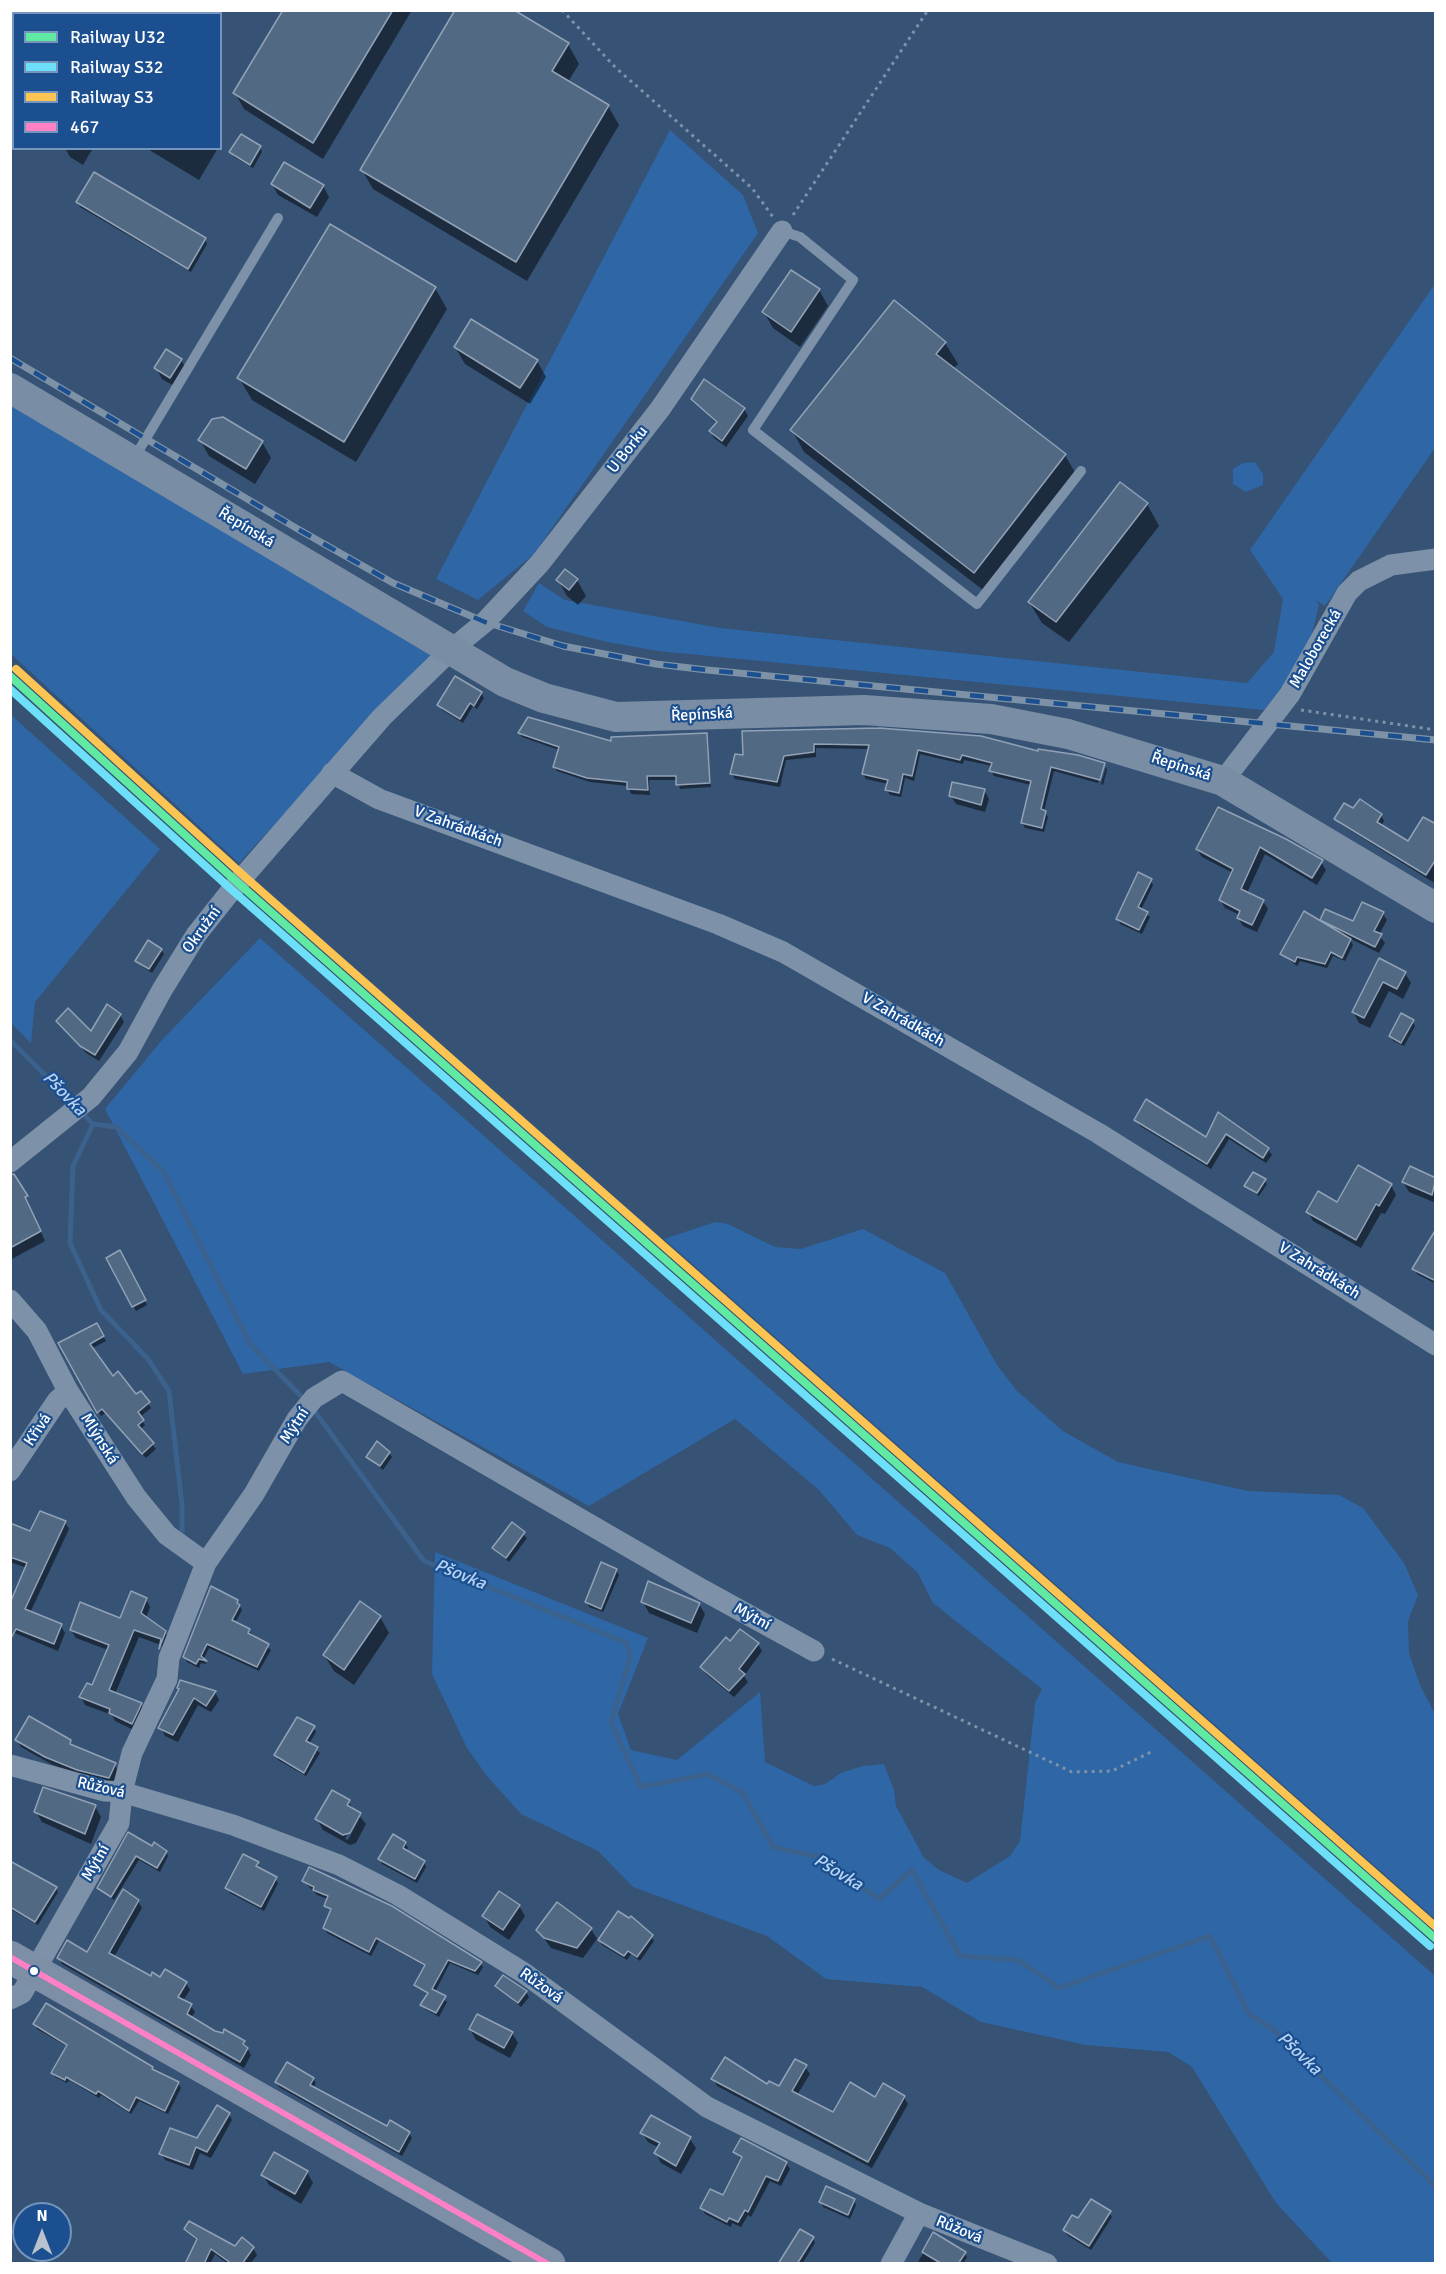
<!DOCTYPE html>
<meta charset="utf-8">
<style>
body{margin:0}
#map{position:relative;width:1446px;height:2274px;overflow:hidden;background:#365274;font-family:Signika,sans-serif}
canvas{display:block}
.frame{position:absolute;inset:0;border:12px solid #fff;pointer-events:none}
.legend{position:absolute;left:12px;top:12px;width:210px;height:138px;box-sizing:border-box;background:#1b4f8f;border:2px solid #7695bc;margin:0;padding:8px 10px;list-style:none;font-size:18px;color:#fff}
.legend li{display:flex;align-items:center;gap:12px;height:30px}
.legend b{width:30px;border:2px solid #7695bc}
.north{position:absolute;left:12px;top:2202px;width:60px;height:60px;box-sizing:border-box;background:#1b4f8f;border:2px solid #7695bc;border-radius:50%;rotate:0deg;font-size:16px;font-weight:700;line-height:24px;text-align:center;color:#fff}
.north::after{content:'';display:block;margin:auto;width:21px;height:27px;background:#b9c2ce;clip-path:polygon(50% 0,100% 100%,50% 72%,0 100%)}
</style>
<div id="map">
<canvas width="1446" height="2274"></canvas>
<div class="frame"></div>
<ul class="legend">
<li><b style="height:8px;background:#60e9a3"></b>Railway U32</li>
<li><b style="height:8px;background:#6ddff8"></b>Railway S32</li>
<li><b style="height:8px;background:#fcc553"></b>Railway S3</li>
<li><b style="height:8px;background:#ff80c5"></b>467</li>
</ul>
<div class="north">N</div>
</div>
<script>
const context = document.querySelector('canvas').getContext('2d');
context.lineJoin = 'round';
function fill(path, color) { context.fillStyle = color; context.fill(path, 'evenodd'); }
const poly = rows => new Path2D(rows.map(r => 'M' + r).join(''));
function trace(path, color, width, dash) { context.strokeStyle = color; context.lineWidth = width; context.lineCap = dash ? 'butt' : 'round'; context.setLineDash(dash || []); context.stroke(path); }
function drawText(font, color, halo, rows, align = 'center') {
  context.font = font + ' Signika,sans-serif'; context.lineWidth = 4.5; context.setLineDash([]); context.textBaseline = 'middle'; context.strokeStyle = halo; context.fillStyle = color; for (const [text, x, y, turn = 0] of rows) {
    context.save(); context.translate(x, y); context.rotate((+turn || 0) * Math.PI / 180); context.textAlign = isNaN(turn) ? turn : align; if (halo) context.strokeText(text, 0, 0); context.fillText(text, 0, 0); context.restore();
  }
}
fill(poly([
 [670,130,743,195,758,233,534,554,478,600,436,579],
 [1435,284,1435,448,1325,606,1316,600,1319,605,1312,634,1288,680,1264,710,658,651,607,642,547,627,523,611,539,583,565,600,720,628,1247,683,1274,652,1283,599,1250,550],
 [10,401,435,651,239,863,11,654],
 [1255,462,1263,474,1263,485,1246,492,1233,484,1233,469,1243,463],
 [10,714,160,849,35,1002,31,1043,11,1023],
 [260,938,1435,1976,1435,2263,1332,2263,1276,2203,1192,2067,1168,2052,1086,2045,981,2022,922,1987,826,1979,767,1936,633,1887,598,1851,521,1814,487,1776,467,1748,432,1674,435,1552,648,1638,618,1714,631,1750,677,1760,760,1692,765,1762,814,1786,825,1784,841,1773,863,1766,884,1764,894,1790,896,1806,924,1858,939,1870,967,1883,1010,1856,1020,1841,1035,1703,1042,1689,933,1603,918,1573,890,1548,857,1535,819,1490,735,1419,589,1506,329,1362,243,1374,105,1109,162,1040],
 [715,1222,728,1224,775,1247,801,1249,863,1229,945,1273,997,1365,1017,1391,1063,1431,1118,1462,1248,1491,1339,1495,1363,1508,1404,1563,1418,1595,1408,1621,1409,1653,1420,1685,1435,1714,1435,1919,664,1239]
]), '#2f66a5');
fill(poly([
 [343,10,412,10,323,159,244,109,235,93],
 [456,10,516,10,518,15,568,44,579,64,568,82,608,106,619,125,527,281,373,189,362,170],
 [260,147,262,152,253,168,234,157,231,152],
 [65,148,93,148,83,165,70,157],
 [146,148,218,148,199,180],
 [272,184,323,186,329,197,317,217,278,195],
 [78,202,205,239,207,244,191,272,80,207],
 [435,288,447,309,356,462,252,400,239,378],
 [819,290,828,306,800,347,773,328,764,312],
 [945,343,958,364,953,369,1065,455,1077,476,987,593,804,452,792,430],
 [455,347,537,361,546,377,530,404,465,364],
 [181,360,187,370,176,387,162,379,156,368],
 [692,399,744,409,748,416,726,447,714,438,710,431,717,424],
 [200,440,262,442,271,458,255,484,209,456],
 [1121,484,1147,504,1159,526,1069,642,1042,623,1029,602],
 [558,580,577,580,586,596,578,605,567,596],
 [456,678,481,693,484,698,477,709,473,706,463,723,442,710,439,705],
 [519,733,612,743,706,735,708,739,711,787,680,789,678,780,649,780,650,795,631,794,628,786,590,782,557,771,554,767,559,750,522,737],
 [743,733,1039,753,1105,766,1103,766,1098,783,1054,771,1044,811,1048,817,1044,832,1025,828,1022,823,1031,785,994,776,991,771,993,766,964,760,963,764,920,754,914,781,905,778,901,797,890,795,887,790,888,784,866,779,863,774,869,749,816,748,816,757,786,760,780,787,735,779,732,774,745,757],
 [1106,767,1107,770,1103,785,1101,784],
 [984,790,989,799,985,812,956,804,951,796],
 [1219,809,1321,862,1326,870,1317,885,1265,854,1247,893,1263,901,1268,909,1257,932,1243,926,1238,918,1240,915,1225,908,1220,900,1233,873,1202,857,1197,849],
 [1354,810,1381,815,1384,821,1381,826,1409,843,1436,826,1436,884,1340,824,1336,819],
 [1151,881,1153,885,1141,910,1150,917,1142,934,1120,924,1118,919],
 [1383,914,1387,920,1379,935,1385,943,1379,953,1349,938,1353,945,1345,961,1333,956,1327,968,1300,961,1297,966,1282,954,1325,925,1321,920,1353,923],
 [161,950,164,954,152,973,140,965,137,961],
 [1380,960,1405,973,1411,983,1403,999,1389,991,1370,1028,1359,1023,1353,1012],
 [120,1015,124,1022,99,1061,86,1053,58,1021,91,1033],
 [1412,1021,1415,1026,1404,1046,1393,1041,1391,1036],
 [1219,1114,1268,1149,1272,1155,1266,1163,1229,1139,1211,1169,1140,1126,1136,1120,1206,1139],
 [1264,1180,1267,1184,1259,1196,1246,1186],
 [1436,1180,1436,1203,1409,1192,1403,1182],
 [20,1184,45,1241,10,1260,10,1188],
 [1391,1185,1396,1195,1385,1214,1381,1213,1361,1248,1313,1221,1308,1212],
 [1436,1249,1436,1284,1417,1274,1414,1269],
 [119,1252,147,1305,136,1311,108,1258],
 [96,1325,106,1341,91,1349,112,1378,136,1397,141,1393,151,1408,140,1417,145,1425,140,1430,156,1449,146,1458,106,1413,101,1416,60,1344],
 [389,1453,392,1457,383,1470,368,1457],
 [65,1522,69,1529,30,1613,61,1626,65,1633,58,1651,10,1631,27,1568,10,1562,10,1525,31,1532],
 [512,1524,527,1538,509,1562,494,1548],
 [616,1570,619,1575,603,1612,589,1607,587,1602],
 [146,1599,150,1607,146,1618,165,1632,170,1640,164,1655,161,1645,139,1637,115,1694,141,1704,145,1712,136,1731,115,1721,112,1715,85,1705,81,1697,93,1687,108,1650,76,1638,71,1630,121,1620],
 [237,1601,242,1610,235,1623,249,1631,271,1650,259,1671,209,1648,203,1660,207,1664,201,1663,199,1668,187,1662,185,1657],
 [643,1602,699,1604,705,1614,697,1633,649,1613],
 [380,1617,389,1633,354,1685,334,1671,324,1655],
 [758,1644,762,1651,744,1676,748,1682,734,1697,706,1674,702,1667],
 [180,1690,215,1692,219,1700,211,1712,198,1705,178,1742,165,1736,161,1728],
 [313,1727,316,1732,309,1744,320,1753,306,1776,278,1760,276,1755],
 [17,1740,70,1742,74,1747,115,1765,119,1772,111,1785,51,1764,21,1747],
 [348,1802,366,1824,356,1843,350,1845,323,1830,317,1819],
 [357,1817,360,1817,348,1840,345,1839],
 [95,1806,101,1817,91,1844,42,1822,36,1812],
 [129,1834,153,1848,166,1852,168,1856,160,1872,139,1860,114,1900,98,1888],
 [405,1843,408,1848,406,1852,424,1862,426,1867,417,1883,382,1864,380,1859],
 [10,1862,56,1888,58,1892,38,1925,10,1909],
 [258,1863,259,1870,275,1878,278,1883,264,1911,230,1893,227,1888],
 [304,1881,480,1963,483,1967,478,1975,450,1963,435,1992,447,2002,439,2017,425,2009,422,2005,428,1995,416,1985,426,1967,379,1941,371,1956,327,1933,325,1928,332,1912,326,1906,328,1899,317,1895],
 [138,1901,142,1908,114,1957,151,1978,161,1979,166,1971,186,1983,190,1990,183,2001,191,2006,195,2012,191,2018,215,2032,244,2042,251,2055,244,2068,62,1964,59,1958,88,1954],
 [519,1906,525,1916,509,1940,490,1927,484,1916],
 [591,1929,597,1939,583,1958,551,1948,538,1930],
 [651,1936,654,1941,640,1961,631,1954,627,1960,602,1945,599,1940],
 [497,1986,526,1992,529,1997,521,2007],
 [35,2024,152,2068,154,2072,178,2083,181,2088,168,2114,139,2101,131,2114,101,2095,99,2098,69,2080,67,2083,55,2077,53,2073,68,2047,37,2029],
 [470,2029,512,2033,518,2043,510,2058,476,2040],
 [805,2067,810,2074,797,2095,834,2114,876,2099,904,2097,908,2104,872,2168,717,2086,713,2079,780,2088],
 [313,2079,316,2083,313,2088,387,2128,390,2122,409,2133,412,2138,402,2156,279,2087,276,2082],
 [229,2114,232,2120,211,2158,200,2153,193,2170,165,2160,161,2154,198,2140],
 [652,2117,690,2139,696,2148,681,2174,661,2163,656,2153,659,2148,648,2142,642,2133],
 [741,2140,786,2163,790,2169,781,2186,770,2181,751,2217,748,2215,741,2227,732,2223,731,2227,705,2214,702,2208,723,2197,742,2160,735,2152],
 [307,2172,313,2183,301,2204,269,2185,263,2175],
 [854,2200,856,2205,850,2219,823,2207,821,2202],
 [1109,2212,1112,2217,1091,2250,1067,2235,1065,2230,1079,2220],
 [10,2225,16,2230,10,2242],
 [185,2229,236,2248,253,2248,257,2255,250,2264,228,2264,215,2254,210,2264,186,2264,198,2242],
 [934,2234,964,2253,967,2257,963,2264,917,2264],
 [813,2238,815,2243,802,2264,781,2264]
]), '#0007');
trace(poly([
 [10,1040,74,1104],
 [80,1111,93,1124,116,1127,163,1171,250,1344,304,1399],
 [93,1124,73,1166,70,1243,101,1310,148,1359,169,1391,182,1505,182,1535],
 [313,1409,424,1561,627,1643,630,1658,611,1723,641,1787,708,1774,743,1793,773,1847,819,1857,879,1899,912,1870,960,1956,1018,1960,1059,1988,1210,1936,1249,2014,1275,2031,1436,2187]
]), '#3b618d', 5);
const building = poly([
 [283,10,393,10,313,143,233,93,283,10],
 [455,10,514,10,569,43,552,71,609,105,516,262,360,170,455,10],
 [241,134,261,146,250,165,229,152,241,134],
 [284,162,324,185,310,208,271,184,284,162],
 [94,172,206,238,188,269,76,202,94,172],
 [330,224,436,287,344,442,237,378,330,224],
 [791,270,820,289,791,332,762,312,791,270],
 [894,300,946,342,936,354,1066,454,974,573,790,430,894,300],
 [471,319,538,360,520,388,454,347,471,319],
 [166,349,182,359,170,378,154,368,166,349],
 [704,379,745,408,722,441,709,431,717,422,691,399,704,379],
 [223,417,263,441,246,469,198,440,212,419,223,417],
 [1120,482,1148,503,1056,622,1028,602,1120,482],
 [565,569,578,579,569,590,556,580,565,569],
 [455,676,482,692,474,706,470,703,460,719,437,705,455,676],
 [528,717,611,741,611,737,707,733,710,783,676,785,676,776,647,776,648,790,627,789,627,782,587,778,553,767,559,747,518,733,528,717],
 [879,728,981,736,1038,751,1038,749,1078,755,1105,763,1100,780,1051,767,1041,809,1046,811,1042,828,1021,823,1031,781,989,771,992,763,962,755,960,760,918,750,912,776,903,774,899,793,885,790,888,780,862,774,869,745,814,744,814,752,784,756,777,782,730,774,735,754,743,755,742,731,879,728],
 [952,782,985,789,981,805,949,796,952,782],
 [1360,799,1382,814,1377,822,1408,841,1423,817,1436,824,1436,859,1426,875,1334,819,1344,803,1353,808,1360,799],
 [1218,807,1286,839,1323,860,1312,878,1260,847,1241,889,1264,900,1252,925,1237,918,1240,911,1219,900,1233,869,1196,849,1218,807],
 [1138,872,1152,879,1138,907,1148,912,1139,930,1116,919,1138,872],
 [1362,902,1384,912,1374,931,1382,934,1375,947,1320,920,1325,909,1353,921,1362,902],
 [1304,911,1351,939,1342,958,1331,952,1325,964,1297,957,1295,962,1280,954,1304,911],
 [148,940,162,949,149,969,135,961,148,940],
 [1379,958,1406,972,1397,989,1383,982,1364,1018,1352,1012,1379,958],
 [107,1004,121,1014,95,1055,80,1046,56,1021,68,1008,91,1031,107,1004],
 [1401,1013,1414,1020,1401,1043,1389,1036,1401,1013],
 [1146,1099,1206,1137,1218,1112,1269,1148,1263,1158,1226,1134,1207,1164,1134,1120,1146,1099],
 [1358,1165,1392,1184,1379,1206,1376,1204,1356,1240,1306,1212,1318,1191,1337,1202,1358,1165],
 [1410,1166,1436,1178,1432,1195,1402,1182,1410,1166],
 [1253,1172,1266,1179,1257,1193,1244,1186,1253,1172],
 [14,1174,28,1196,25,1197,41,1231,10,1248,10,1175,14,1174],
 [1436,1229,1436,1281,1412,1269,1436,1229],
 [120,1250,146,1300,132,1307,106,1258,120,1250],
 [97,1323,104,1336,90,1344,113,1376,118,1371,136,1394,141,1391,150,1402,138,1412,144,1420,138,1425,154,1443,142,1454,102,1409,97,1413,58,1343,97,1323],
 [377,1441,390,1452,380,1466,366,1457,377,1441],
 [40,1511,66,1521,25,1609,62,1624,54,1644,16,1629,10,1640,10,1603,27,1563,10,1557,10,1523,30,1531,40,1511],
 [512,1522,525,1532,506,1558,492,1548,512,1522],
 [601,1562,617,1569,601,1609,585,1602,601,1562],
 [648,1581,700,1603,691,1623,641,1602,648,1581],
 [211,1586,238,1600,237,1603,240,1605,232,1620,250,1629,248,1633,269,1644,257,1667,207,1644,201,1656,207,1661,199,1659,196,1664,183,1657,211,1586],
 [131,1591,147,1598,141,1613,166,1631,159,1649,161,1639,134,1630,109,1690,142,1703,132,1724,109,1713,110,1709,79,1697,87,1683,92,1685,109,1645,70,1630,80,1602,120,1618,131,1591],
 [360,1601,381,1616,344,1670,323,1655,360,1601],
 [740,1629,759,1643,739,1669,745,1674,729,1691,700,1667,726,1637,730,1641,740,1629],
 [180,1680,216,1691,206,1706,194,1698,173,1735,158,1728,179,1689,177,1688,180,1680],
 [29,1716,71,1740,70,1744,116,1763,109,1778,77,1770,45,1757,15,1740,29,1716],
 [297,1717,315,1726,306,1741,318,1747,304,1773,274,1755,297,1717],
 [43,1787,96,1805,85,1834,34,1812,43,1787],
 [332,1790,350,1800,347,1805,361,1813,350,1833,343,1835,315,1819,332,1790],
 [128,1832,152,1846,154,1842,167,1851,157,1868,136,1856,111,1897,97,1888,128,1832],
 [393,1834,406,1842,403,1848,425,1861,415,1879,378,1859,393,1834],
 [243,1854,259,1862,256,1866,277,1877,261,1907,225,1888,243,1854],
 [10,1861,57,1887,35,1922,10,1907,10,1861],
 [309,1867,392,1906,482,1962,475,1971,448,1960,432,1989,446,1996,436,2013,420,2005,428,1993,414,1985,425,1965,376,1938,369,1952,323,1928,331,1909,324,1906,328,1896,313,1890,314,1887,302,1881,309,1867],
 [123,1889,139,1900,109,1953,151,1976,152,1972,160,1977,165,1969,187,1982,178,1997,192,2004,187,2014,215,2031,223,2033,224,2029,245,2041,243,2044,248,2048,240,2062,57,1958,67,1940,87,1952,123,1889],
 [499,1891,520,1905,503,1930,482,1916,499,1891],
 [557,1902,592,1928,577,1948,544,1938,536,1930,557,1902],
 [618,1911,629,1918,631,1916,653,1935,637,1957,628,1951,624,1956,598,1940,618,1911],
 [503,1975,527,1991,518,2003,495,1986,503,1975],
 [46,2003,153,2067,152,2069,179,2082,165,2111,136,2097,129,2111,98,2091,96,2094,66,2077,65,2080,51,2073,67,2045,33,2024,46,2003],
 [477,2014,513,2032,504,2048,469,2029,477,2014],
 [725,2057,767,2084,769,2081,779,2086,795,2059,807,2065,792,2091,833,2112,850,2082,875,2097,883,2083,905,2096,868,2162,711,2079,725,2057],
 [287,2062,314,2078,310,2085,387,2126,390,2120,410,2132,399,2152,275,2082,287,2062],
 [217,2105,230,2113,207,2152,196,2147,189,2165,159,2154,170,2128,197,2138,217,2105],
 [651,2115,691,2137,676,2166,654,2153,660,2143,640,2133,651,2115],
 [741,2138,787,2162,778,2181,766,2176,748,2212,745,2210,738,2222,729,2218,727,2222,700,2208,710,2189,723,2195,742,2157,733,2152,741,2138],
 [274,2152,308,2171,295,2194,261,2175,274,2152],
 [826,2186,855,2199,848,2215,819,2202,826,2186],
 [1091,2199,1111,2211,1089,2246,1063,2230,1072,2215,1078,2218,1091,2199],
 [189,2221,235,2246,242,2237,254,2247,242,2264,232,2264,211,2249,204,2264,185,2264,197,2239,184,2229,189,2221],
 [800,2229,814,2237,797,2264,778,2264,800,2229],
 [933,2232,966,2252,958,2264,942,2264,922,2252,933,2232]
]);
fill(building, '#526984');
trace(building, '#92a2b6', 1.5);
trace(poly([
 [562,10,615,67,752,188,773,217],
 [793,215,928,10],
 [1301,710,1436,730],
 [832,1659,1072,1772,1112,1771,1153,1751]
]), '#7d92a8', 3, [3, 4.5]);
trace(poly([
 [782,231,800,237,853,280,753,430,977,604,1081,471],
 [133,460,278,218]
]), '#7d92a8', 10);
trace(poly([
 [332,773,379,799,718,924,783,952,1098,1133,1436,1345],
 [1223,781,1290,694,1347,593,1359,581,1391,565,1436,559],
 [10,1162,91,1097,128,1052,162,990,196,935,230,892,382,717,451,650,485,622,540,563,660,409,782,231],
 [10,1300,37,1331,68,1391,136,1497,167,1535,206,1563],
 [10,1471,57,1401,68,1391],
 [10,1765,105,1791,122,1792,233,1825,339,1865,398,1895,524,1973,707,2107,919,2213,1047,2264],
 [10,1999,22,1993,119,1823,122,1792,132,1753,167,1679,169,1658,206,1563,254,1494,297,1419,314,1398,342,1381,703,1590,814,1651],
 [891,2264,919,2213]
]), '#7d92a8', 21);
trace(poly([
 [10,388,505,682,544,698,616,717,864,710,991,719,1068,734,1223,781,1436,908]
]), '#798da4', 30);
trace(poly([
 [10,1957,549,2264]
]), '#7d8ea7', 33);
const rail = poly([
 [10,358,296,528,393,583,485,622,563,646,656,664,707,670,1436,740]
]);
trace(rail, '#7e92a7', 7);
trace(rail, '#1b4f8f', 4.5, [14]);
trace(poly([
 [10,1957,548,2264]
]), '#ff80c5', 6);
trace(poly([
 [10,676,238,883,1436,1939]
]), '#60e9a3', 8);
trace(poly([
 [10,689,232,890,1430,1946]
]), '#6ddff8', 8);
trace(poly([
 [16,669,244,876,1436,1927]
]), '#fcc553', 8);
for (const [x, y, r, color] of [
 [34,1971,5,"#fff"]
]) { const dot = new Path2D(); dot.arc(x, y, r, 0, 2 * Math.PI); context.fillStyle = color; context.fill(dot); trace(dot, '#1b4f8f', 2); }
drawText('16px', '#fff', '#1b4f8f', [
 ["U Borku",628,450,-52],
 ["Řepínská",246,528,31],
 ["Maloborecká",1316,649,-60],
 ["Řepínská",702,715,-3],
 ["Řepínská",1181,767,18],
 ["V Zahrádkách",458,827,20],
 ["Okružní",202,930,-54],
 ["V Zahrádkách",903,1020,30],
 ["V Zahrádkách",1319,1271,32],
 ["Mýtní",295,1426,-57],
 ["Křivá",38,1430,-56],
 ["Mlýnská",99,1439,58],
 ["Mýtní",752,1617,29],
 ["Růžová",101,1788,13],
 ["Mýtní",96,1863,-60],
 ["Růžová",541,1986,35],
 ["Růžová",959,2230,22]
]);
drawText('italic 18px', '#b5d3f5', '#1b4f8f', [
 ["Pšovka",64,1094,46],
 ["Pšovka",460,1575,22],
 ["Pšovka",838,1873,31],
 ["Pšovka",1299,2054,44]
]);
</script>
